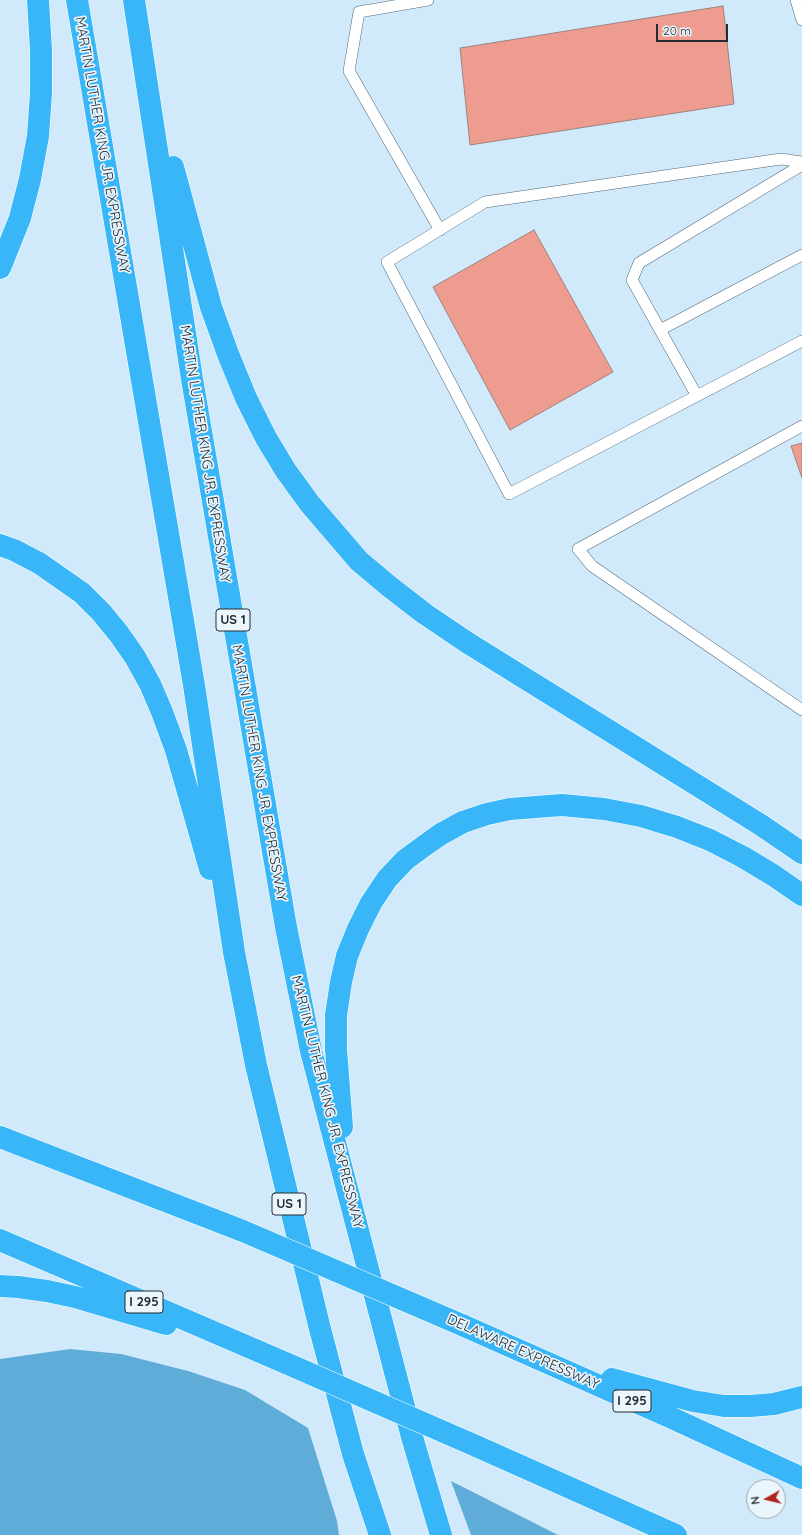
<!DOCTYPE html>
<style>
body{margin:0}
#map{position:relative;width:802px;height:1535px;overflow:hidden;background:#d1eafb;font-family:Quicksand,sans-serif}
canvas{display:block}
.north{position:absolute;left:746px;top:1479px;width:40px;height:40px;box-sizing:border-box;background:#ebf5fc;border:1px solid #9ba5ab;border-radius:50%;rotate:262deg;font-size:11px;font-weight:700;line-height:16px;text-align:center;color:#222c32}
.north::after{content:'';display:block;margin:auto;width:14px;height:18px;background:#b22419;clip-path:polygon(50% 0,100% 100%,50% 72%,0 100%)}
.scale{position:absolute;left:656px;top:24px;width:72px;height:18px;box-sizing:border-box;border:2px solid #222c32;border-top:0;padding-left:5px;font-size:12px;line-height:14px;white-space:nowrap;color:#222c32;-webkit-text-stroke:3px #ebf5fc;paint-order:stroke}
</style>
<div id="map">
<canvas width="802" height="1535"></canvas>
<div class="north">N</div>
<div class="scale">20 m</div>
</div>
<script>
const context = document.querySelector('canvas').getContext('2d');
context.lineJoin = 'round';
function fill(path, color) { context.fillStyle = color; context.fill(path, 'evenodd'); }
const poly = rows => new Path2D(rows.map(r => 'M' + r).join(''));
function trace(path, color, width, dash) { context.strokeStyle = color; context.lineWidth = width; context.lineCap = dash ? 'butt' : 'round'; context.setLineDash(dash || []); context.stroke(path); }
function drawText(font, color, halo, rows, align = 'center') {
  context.font = font + ' Quicksand,sans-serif'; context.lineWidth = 3.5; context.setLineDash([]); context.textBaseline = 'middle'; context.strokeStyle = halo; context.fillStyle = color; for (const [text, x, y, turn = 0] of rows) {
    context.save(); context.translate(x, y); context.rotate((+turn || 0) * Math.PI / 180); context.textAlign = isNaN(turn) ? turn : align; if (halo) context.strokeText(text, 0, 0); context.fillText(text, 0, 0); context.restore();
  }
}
fill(poly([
 [70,1349,121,1354,188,1371,245,1390,308,1428,337,1521,339,1535,0,1535,0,1359],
 [451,1481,558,1535,471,1535]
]), '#5facd8');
const building = poly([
 [723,6,734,104,470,145,460,48,723,6],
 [534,230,613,372,510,430,433,287,534,230],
 [802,443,802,478,791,446,802,443]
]);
fill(building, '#ee9c8f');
trace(building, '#9e827e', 1);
const service = poly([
 [428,0,359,12,349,71,440,230],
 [796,0,802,20],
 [802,162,781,159,485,202,387,262,509,494,802,341],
 [660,330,802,255],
 [697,396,632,280,639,263,802,165],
 [802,426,578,549,592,566,802,710]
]);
const motorway = poly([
 [77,0,194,685,234,952,256,1065,320,1329,353,1454,380,1535],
 [134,0,192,379,286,927,311,1051,412,1437,441,1535],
 [173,167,211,307,228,354,246,398,266,438,286,471,310,504,359,561,390,587,425,614,468,643,761,825,802,853],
 [0,268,20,218,30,179,38,136,41,93,41,50,38,0],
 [0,545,14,550,39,563,82,593,101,612,119,634,135,657,150,684,162,712,176,750,210,869],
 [342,1127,336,1049,336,1015,341,982,347,956,358,929,371,903,387,879,405,860,424,846,441,834,463,822,487,814,510,809,562,805,604,809,641,816,677,827,710,840,743,857,773,875,802,895],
 [0,1137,243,1231],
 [0,1240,288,1364],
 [0,1286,18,1287,47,1291,75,1297,166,1324],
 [462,1325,672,1418,802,1478],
 [612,1379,693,1401,724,1406,750,1406,774,1404,802,1397],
 [476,1446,676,1535]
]);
trace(service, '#506675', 12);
trace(motorway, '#fff', 23);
trace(service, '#fff', 11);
trace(motorway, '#38b6f7', 22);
const motorwayBridge = poly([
 [243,1231,462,1325],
 [288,1364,476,1446]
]);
trace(motorwayBridge, '#fff', 23, []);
trace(motorwayBridge, '#38b6f7', 22);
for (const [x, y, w] of [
 [233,620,34],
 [289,1204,34],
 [144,1302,38],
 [632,1401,38]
]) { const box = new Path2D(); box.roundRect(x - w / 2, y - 11, w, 22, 3); context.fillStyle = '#ebf5fc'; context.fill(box); trace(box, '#222c32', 1); }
drawText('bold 13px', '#222c32', null, [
 ["US 1",233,620],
 ["US 1",289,1204],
 ["I 295",144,1302],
 ["I 295",632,1401]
]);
drawText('14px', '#222c32', '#ebf5fc', [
 ["MARTIN LUTHER KING JR. EXPRESSWAY",102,145,80],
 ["MARTIN LUTHER KING JR. EXPRESSWAY",205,454,81],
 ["MARTIN LUTHER KING JR. EXPRESSWAY",259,773,80],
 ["MARTIN LUTHER KING JR. EXPRESSWAY",327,1102,76],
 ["DELAWARE EXPRESSWAY",523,1352,24]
]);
</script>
